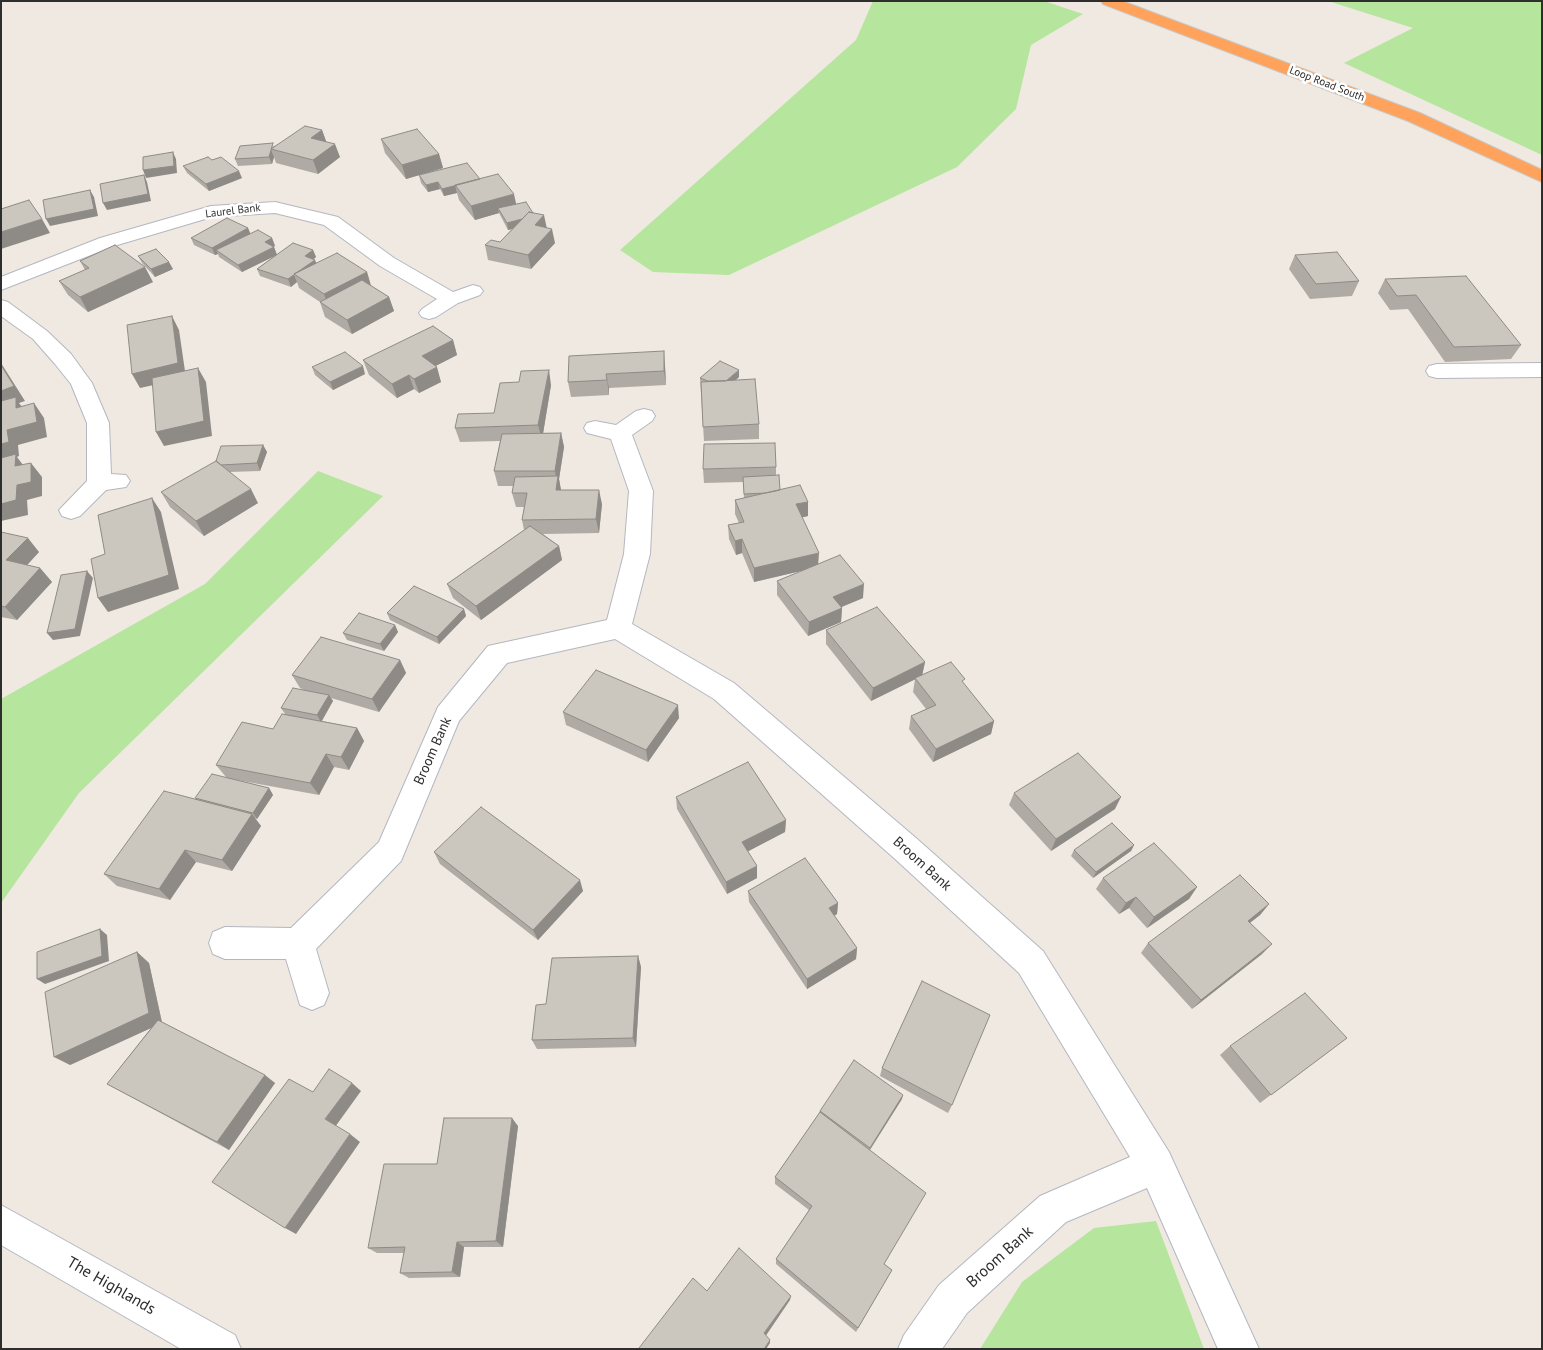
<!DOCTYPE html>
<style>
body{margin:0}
#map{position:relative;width:1543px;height:1350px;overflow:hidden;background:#efe9e1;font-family:"PT Sans",sans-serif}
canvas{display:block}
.frame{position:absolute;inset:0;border:2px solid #2e2e2e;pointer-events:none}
</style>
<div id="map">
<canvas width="1543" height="1350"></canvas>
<div class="frame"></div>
</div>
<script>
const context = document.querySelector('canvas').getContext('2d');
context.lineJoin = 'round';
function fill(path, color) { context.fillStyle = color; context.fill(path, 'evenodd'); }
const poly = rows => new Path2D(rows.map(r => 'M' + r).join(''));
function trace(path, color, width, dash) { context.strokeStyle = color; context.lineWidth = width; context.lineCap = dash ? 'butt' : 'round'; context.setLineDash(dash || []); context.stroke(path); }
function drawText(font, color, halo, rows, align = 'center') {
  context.font = font + ' "PT Sans",sans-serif'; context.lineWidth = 5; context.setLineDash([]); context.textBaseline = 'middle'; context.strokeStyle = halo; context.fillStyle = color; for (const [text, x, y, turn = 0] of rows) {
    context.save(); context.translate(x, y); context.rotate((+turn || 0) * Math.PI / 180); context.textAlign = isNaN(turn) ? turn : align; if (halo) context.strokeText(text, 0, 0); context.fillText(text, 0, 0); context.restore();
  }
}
fill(poly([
 [873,1,1044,1,1083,14,1031,45,1016,109,957,167,729,275,653,272,620,250,856,40],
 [1328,1,1542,1,1542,155,1344,63,1413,28],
 [318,471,383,496,79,793,1,903,1,699,205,584],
 [1156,1221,1204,1349,980,1349,1022,1282,1094,1228]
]), '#b6e59e');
const minor = poly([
 [275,202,338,217,394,258,453,292,473,285,480,287,483,291,480,295,458,303,436,317,429,319,422,317,419,313,422,309,437,299,380,266,324,225,275,213,212,217,114,246,1,290,1,277,100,238,211,206,275,202],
 [1,300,8,302,47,331,71,354,92,383,109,423,111,474,126,475,130,481,126,487,106,490,80,516,71,519,62,516,59,510,87,481,87,423,71,384,55,364,33,339,1,316,1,300],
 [1542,363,1542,377,1437,378,1429,376,1426,371,1429,366,1437,364,1542,363],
 [644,409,652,411,655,416,652,421,632,435,653,491,650,554,632,624,734,683,916,838,1043,951,1169,1152,1259,1349,1218,1349,1147,1188,1066,1222,967,1313,942,1349,898,1349,904,1335,939,1285,1040,1196,1130,1157,1019,973,894,858,714,699,615,639,507,663,459,721,401,861,316,949,329,993,324,1005,312,1010,300,1005,286,959,225,959,213,954,209,943,213,932,225,927,291,928,379,842,438,707,488,646,607,620,624,554,629,491,611,439,587,433,584,428,587,423,595,421,616,425,636,411,644,409],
 [1,1205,235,1335,241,1349,181,1349,1,1245,1,1205]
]);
const highway = poly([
 [1101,1,1122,1,1420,113,1542,170,1542,182,1408,121,1103,4,1101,1]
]);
trace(minor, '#b4b7c1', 2);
trace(highway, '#c9c9c9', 2);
fill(minor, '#fff');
fill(highway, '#ffa35c');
fill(poly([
 [322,130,326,141,340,157,318,174,276,163,274,157,272,164,238,166,235,159],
 [381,139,439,154,443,168,406,179,385,153],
 [212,160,242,178,209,191,187,173,183,166],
 [419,175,480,179,516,204,533,213,546,227,555,243,531,269,488,260,485,245,500,242,512,229,508,230,499,213,475,220,459,200,457,193,444,196,440,189,428,192,421,183],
 [248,228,250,234,272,238,275,246,273,247,274,247,277,255,313,250,316,257,314,259,316,263,367,272,371,286,389,297,394,311,352,334,325,317,320,302,299,288,297,282,291,287,260,276,257,269,276,255,242,272,219,257,218,254,215,255,194,245,191,238],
 [1295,255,1359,281,1352,296,1310,299,1289,269],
 [138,256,173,269,155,277,142,263],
 [80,261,153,282,88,312,68,295,59,281,85,270],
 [1385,279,1521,345,1511,359,1445,362,1408,309,1390,310,1378,293],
 [453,340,457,355,435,366,441,382,419,393,414,389,397,398,369,375,363,360],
 [569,356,665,366,666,385,609,388,609,395,571,397,568,382],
 [312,367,365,374,333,390,315,375],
 [739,377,736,380,759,424,759,439,704,441,700,378],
 [551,385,543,433,561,433,564,447,559,479,561,490,602,504,599,533,543,534,559,546,562,560,481,620,453,598,447,584,524,530,522,520,524,507,516,507,512,493,513,486,498,486,494,471,500,441,460,442,455,428,494,413],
 [263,445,267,452,260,471,230,472,258,503,204,536,170,507,161,492],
 [776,467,776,475,780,490,808,502,808,516,802,517,818,564,863,598,841,607,842,608,841,622,808,636,777,595,777,581,805,570,754,582,742,553,736,555,729,539,728,525,739,523,735,514,735,500,744,498,743,482,704,483,703,469],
 [1,532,39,552,27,565,40,568,52,582,17,620,1,617],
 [464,609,466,616,439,644,390,620,387,613],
 [395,625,398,632,384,651,347,640,343,633],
 [826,630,925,662,922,675,964,684,994,721,991,734,933,762,909,729,911,716,926,709,913,692,915,679,871,701,826,644],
 [400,660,406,673,379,712,331,698,333,701,322,721,357,728,364,741,349,770,334,767,319,795,231,779,269,788,273,795,257,819,255,818,261,826,232,871,196,862,170,900,117,886,104,874,195,799,226,777,216,765,273,729,285,714,281,708,304,690,300,688,292,675],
 [563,712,679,718,648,762,566,725],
 [1014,793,1115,809,1051,851,1009,805],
 [676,797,786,820,785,832,748,851,757,878,727,894,677,809],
 [1134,845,1131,851,1093,878,1071,856,1074,850],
 [434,852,583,891,538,940,440,864],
 [1103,878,1197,887,1189,899,1147,928,1129,908,1119,914,1096,889],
 [748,891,838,903,837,914,834,916,857,948,856,959,807,989,749,902],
 [1269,904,1260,915,1250,923,1262,954,1192,1009,1141,953,1148,943],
 [137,952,149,963,162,1022,275,1083,229,1150,107,1084,151,1028,70,1065],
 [638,956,641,967,636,1047,537,1049,532,1040,546,1004],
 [1347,1038,1260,1103,1220,1055,1230,1046],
 [882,1068,952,1105,948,1113,880,1076],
 [902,1099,870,1150,884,1264,892,1270,856,1332,776,1264,776,1259,809,1210,775,1184,775,1177,820,1112,820,1111],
 [518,1126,503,1247,464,1247,460,1277,409,1278,400,1273,404,1253,377,1253,368,1248,437,1164]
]), '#afaba4');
fill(poly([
 [322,130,327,144,311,138],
 [335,144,340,157,318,174,313,160],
 [271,150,274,157,272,164,269,157],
 [173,152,176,159,177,173,146,178,143,170],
 [439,154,443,168,406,179,402,165],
 [239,171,242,178,209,191,206,184],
 [144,175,147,182,151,201,107,210,103,203],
 [480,179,455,185,457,193,444,196,442,189],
 [438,182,440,189,428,192,426,185],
 [90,190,94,197,98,216,50,226,46,219],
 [514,194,517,208,498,208,499,213,475,220,471,206],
 [544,215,547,229,535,225,536,223,508,230,507,223,535,216],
 [42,219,50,233,1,249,1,232],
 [248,228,251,235,216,250,218,254,215,255,212,248],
 [552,229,555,243,531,269,528,255],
 [272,238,275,246,268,249,265,242],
 [274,247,277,255,242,272,238,265],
 [313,250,316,257,307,264,305,256],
 [315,260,318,267,295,274],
 [169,262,173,269,155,277,151,269],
 [145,267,153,282,88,312,80,297],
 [367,272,371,286,329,308,324,294],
 [294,275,297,282,291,287,288,279],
 [389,297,394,311,352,334,347,320],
 [172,316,179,330,186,378,140,388,132,374],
 [453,340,457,355,426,371,422,356],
 [664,351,665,366,666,385,664,371],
 [1,363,25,401,19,403,26,412,1,410],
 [363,366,365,374,333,390,330,382],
 [437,367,441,382,419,393,414,379],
 [198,368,206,382,212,436,164,446,156,432],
 [549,370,551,385,542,440,538,425],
 [739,370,739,377,720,394,719,387],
 [606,374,609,388,609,395,607,380],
 [409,375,414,389,397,398,392,384],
 [34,403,44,418,47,437,18,445,19,456,17,457,26,469,26,481,1,461,1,444,7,430],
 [561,433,564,447,559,479,561,490,556,490,557,483,555,471],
 [263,445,267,452,260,471,257,463],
 [31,463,42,477,42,496,27,500,28,515,1,521,1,504],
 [251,489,258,503,204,536,196,521],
 [599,490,602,504,599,533,596,519],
 [152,498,161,512,179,589,108,612,98,598],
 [808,502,808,516,796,519,796,504],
 [28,538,39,552,18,575,6,560],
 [742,539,742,553,736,555,735,541],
 [559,546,562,560,481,620,476,606],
 [819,553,818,567,754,582,754,568],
 [40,568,52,582,17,620,5,607],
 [87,571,93,578,80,636,53,640,47,633],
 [864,584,863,598,832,611,833,597],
 [842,608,841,622,808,636,809,622],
 [464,609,466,616,439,644,437,637],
 [395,625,398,632,384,651,380,644],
 [400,660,406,673,379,712,372,699],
 [925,662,922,676,871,701,873,688],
 [329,695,333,701,321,722,317,715],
 [678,705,679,718,648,762,646,750],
 [994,721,991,734,933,762,936,749],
 [357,728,364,741,349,770,341,757],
 [326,754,334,767,319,795,310,783],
 [269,788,273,795,257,819,253,813],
 [1121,797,1115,809,1051,851,1056,839],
 [252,814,261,826,232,871,222,860],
 [786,820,785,832,743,854,742,842],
 [1134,845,1131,851,1093,878,1096,872],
 [185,850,196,862,170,900,159,889],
 [757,866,757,878,727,894,726,882],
 [580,880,583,891,538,940,533,930],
 [1197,887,1189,899,1147,928,1154,917],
 [1136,897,1129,908,1119,914,1126,903],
 [838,903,837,914,828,919,829,908],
 [1269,904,1260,915,1239,931,1248,921],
 [100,929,107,935,109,961,45,984,37,979],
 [1272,944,1262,954,1192,1009,1201,1000],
 [857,948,856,959,807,989,807,979],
 [137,952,149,963,162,1023,70,1065,54,1057],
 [638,956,641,967,636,1047,633,1038],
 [265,1075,275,1083,229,1150,217,1142],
 [352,1083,361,1091,335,1127,325,1119],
 [903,1095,902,1099,869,1151,870,1148],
 [512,1118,518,1126,503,1247,496,1241],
 [350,1134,360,1142,296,1234,285,1228],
 [457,1242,464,1247,460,1277,452,1272],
 [791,1296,790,1300,765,1337,764,1333],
 [770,1340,770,1343,766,1349,764,1349]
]), '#8e8b86');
const building = poly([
 [305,126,322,130,311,138,335,144,313,160,271,149,305,126],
 [417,129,439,154,402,165,381,139,417,129],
 [273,143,269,157,235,159,240,146,273,143],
 [173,152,174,166,143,170,143,157,173,152],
 [208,157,212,160,221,157,239,171,206,184,183,166,208,157],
 [467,163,480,179,442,189,438,182,426,185,419,175,467,163],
 [498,174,514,194,471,206,455,185,498,174],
 [144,175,148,194,103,203,100,184,144,175],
 [90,190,94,209,46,219,43,200,90,190],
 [29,200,42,219,1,232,1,209,29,200],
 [526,202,533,213,529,212,522,219,507,223,498,208,526,202],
 [529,212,544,215,535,225,552,229,528,255,485,245,491,240,500,242,529,212],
 [227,218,248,228,212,248,191,238,227,218],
 [258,230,272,238,265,242,274,247,238,265,216,250,258,230],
 [293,243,313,250,305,256,315,260,299,271,294,274,295,274,288,279,257,269,293,243],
 [115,245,145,267,80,297,59,281,89,268,80,261,115,245],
 [156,249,169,262,151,269,138,256,156,249],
 [1337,252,1359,281,1316,284,1295,255,1337,252],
 [337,253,367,272,324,294,294,274,337,253],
 [1466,276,1521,345,1454,347,1416,295,1397,296,1385,279,1466,276],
 [362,280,389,297,347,320,320,302,362,280],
 [172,316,178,363,132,374,127,325,172,316],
 [433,326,453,340,422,356,437,367,414,379,409,375,392,384,363,360,433,326],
 [664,351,664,371,606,374,607,380,568,382,569,356,664,351],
 [345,352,363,366,330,382,312,367,345,352],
 [720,361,739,370,726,381,708,381,700,378,720,361],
 [1,365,14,386,1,391,1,365],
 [198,368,204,421,156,432,152,378,198,368],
 [549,370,538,425,455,428,458,414,494,413,500,383,519,382,521,371,549,370],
 [755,379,759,424,703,427,701,382,755,379],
 [16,397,16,408,34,403,37,422,7,430,9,442,1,444,1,401,16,397],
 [561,433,555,471,494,471,502,434,561,433],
 [775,443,776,467,703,469,704,444,775,443],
 [263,445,257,463,221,465,216,461,221,446,263,445],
 [16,454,15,466,31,463,31,482,17,485,16,500,1,504,1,458,16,454],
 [216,461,251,489,196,521,161,492,216,461],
 [779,475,780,490,766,493,744,494,743,477,779,475],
 [558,476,556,490,599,490,596,519,522,520,527,493,512,493,515,477,558,476],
 [800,485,808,502,796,504,819,553,754,568,742,539,735,541,728,525,744,522,735,500,800,485],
 [152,498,169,575,98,598,91,559,105,554,98,515,152,498],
 [530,526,559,546,476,606,447,584,530,526],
 [1,532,28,538,6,560,40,568,5,607,1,606,1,532],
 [840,555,864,584,833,597,842,608,809,622,777,581,840,555],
 [87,571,75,629,47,633,61,575,87,571],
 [414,586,464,609,437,637,387,613,414,586],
 [877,607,925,662,873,688,826,630,877,607],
 [359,613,395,625,380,644,343,633,359,613],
 [321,637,400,660,372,699,292,675,321,637],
 [951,662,965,679,962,681,994,721,936,749,911,716,936,705,915,678,951,662],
 [596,670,678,705,646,750,563,712,596,670],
 [293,688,329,695,317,715,281,708,293,688],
 [282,714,357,728,341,757,326,754,310,783,216,765,242,722,273,729,282,714],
 [1078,753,1121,797,1056,839,1014,793,1078,753],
 [748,762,786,820,742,842,757,866,726,882,676,797,748,762],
 [212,774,269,788,253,813,195,798,212,774],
 [164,791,252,814,222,860,185,850,159,889,104,874,164,791],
 [481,807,580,880,533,930,434,852,481,807],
 [1112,823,1134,845,1096,872,1074,850,1112,823],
 [1154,843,1197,887,1154,917,1136,897,1126,903,1103,878,1154,843],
 [805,858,838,903,829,908,857,948,807,979,748,891,805,858],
 [1240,875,1269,904,1248,921,1272,944,1201,1000,1148,943,1240,875],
 [100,929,102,956,37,979,37,952,100,929],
 [137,952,149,1013,54,1057,45,992,137,952],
 [638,956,633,1038,532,1040,536,1005,546,1004,552,958,638,956],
 [922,981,990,1015,952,1105,882,1068,922,981],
 [1305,993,1347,1038,1271,1095,1230,1046,1305,993],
 [158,1020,265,1075,217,1142,107,1084,158,1020],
 [854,1060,903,1095,870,1148,820,1111,854,1060],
 [329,1069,352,1083,325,1119,350,1134,285,1228,212,1182,289,1079,313,1092,329,1069],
 [820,1112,926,1193,884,1264,892,1270,858,1328,776,1259,812,1206,775,1177,820,1112],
 [444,1118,512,1118,496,1241,457,1242,452,1272,400,1273,405,1247,368,1248,384,1164,437,1164,444,1118],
 [739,1248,791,1296,764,1333,770,1340,764,1349,640,1349,639,1348,693,1278,707,1291,739,1248]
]);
fill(building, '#cbc7bf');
trace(building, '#8e8b86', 1);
drawText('11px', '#2e2e2e', '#fff', [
 ["Loop Road South",1327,84,21],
 ["Laurel Bank",233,211,-7]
]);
drawText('14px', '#2e2e2e', '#fff', [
 ["Broom Bank",433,751,-66],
 ["Broom Bank",922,864,42]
]);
drawText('16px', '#2e2e2e', '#fff', [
 ["Broom Bank",1000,1257,-42],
 ["The Highlands",111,1286,30]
]);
</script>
